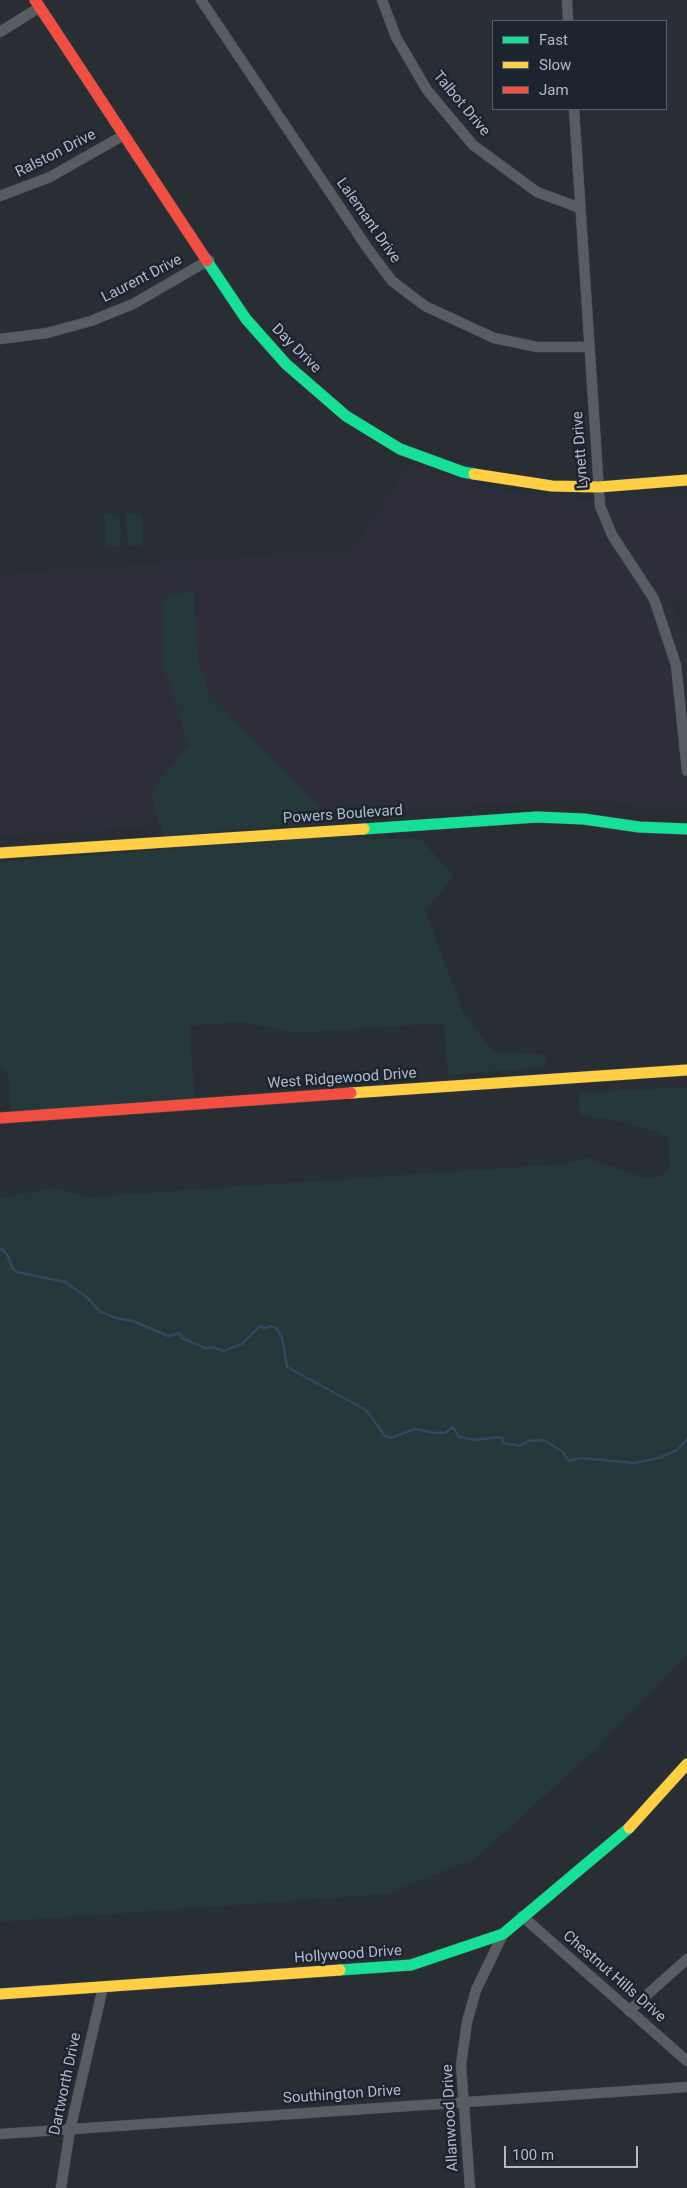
<!DOCTYPE html>
<style>
body{margin:0}
#map{position:relative;width:687px;height:2188px;overflow:hidden;background:#282e34;font-family:Roboto,sans-serif}
canvas{display:block}
.legend{position:absolute;left:492px;top:20px;width:175px;height:90px;box-sizing:border-box;background:#1b242f;border:1px solid #57606c;margin:0;padding:6px 9px;list-style:none;font-size:15px;color:#b1bac7}
.legend li{display:flex;align-items:center;gap:10px;height:25px}
.legend b{width:25px;border:1px solid #57606c}
.scale{position:absolute;left:504px;top:2146px;width:134px;height:22px;box-sizing:border-box;border:2px solid #b1bac7;border-top:0;padding-left:6px;font-size:15px;line-height:18px;white-space:nowrap;color:#b1bac7;-webkit-text-stroke:4px #1b242f;paint-order:stroke}
</style>
<div id="map">
<canvas width="687" height="2188"></canvas>
<ul class="legend">
<li><b style="height:6px;background:#16e098"></b>Fast</li>
<li><b style="height:6px;background:#ffcf43"></b>Slow</li>
<li><b style="height:6px;background:#f24e42"></b>Jam</li>
</ul>
<div class="scale">100 m</div>
</div>
<script>
const context = document.querySelector('canvas').getContext('2d');
context.lineJoin = 'round';
function fill(path, color) { context.fillStyle = color; context.fill(path, 'evenodd'); }
const poly = rows => new Path2D(rows.map(r => 'M' + r).join(''));
function trace(path, color, width, dash) { context.strokeStyle = color; context.lineWidth = width; context.lineCap = dash ? 'butt' : 'round'; context.setLineDash(dash || []); context.stroke(path); }
function drawText(font, color, halo, rows, align = 'center') {
  context.font = font + ' Roboto,sans-serif'; context.lineWidth = 5; context.setLineDash([]); context.textBaseline = 'middle'; context.strokeStyle = halo; context.fillStyle = color; for (const [text, x, y, turn = 0] of rows) {
    context.save(); context.translate(x, y); context.rotate((+turn || 0) * Math.PI / 180); context.textAlign = isNaN(turn) ? turn : align; if (halo) context.strokeText(text, 0, 0); context.fillText(text, 0, 0); context.restore();
  }
}
fill(poly([
 [408,464,500,490,581,499,687,497,687,598,672,605,687,638,687,811,581,800,383,810,0,837,0,574,352,549]
]), '#2e2e3b');
fill(poly([
 [141,513,143,545,128,546,126,514],
 [104,515,119,515,121,546,106,547],
 [193,590,198,658,209,693,333,822,163,836,150,792,189,745,163,665,163,599],
 [325,837,421,839,454,877,425,910,463,1012,493,1051,545,1055,546,1067,448,1075,444,1023,296,1033,244,1022,189,1026,195,1099,11,1112,8,1073,0,1066,0,862],
 [687,1087,687,1655,598,1747,476,1858,388,1894,0,1922,0,1198,52,1188,89,1197,561,1164,588,1158,642,1177,660,1177,670,1168,668,1138,660,1133,628,1123,580,1115,578,1093]
]), '#25383a');
trace(poly([
 [0,1250,2,1249,8,1256,12,1268,17,1272,65,1282,88,1298,99,1311,116,1318,133,1321,168,1336,180,1333,182,1338,205,1348,212,1347,224,1351,242,1344,260,1326,265,1328,271,1326,277,1329,282,1337,287,1367,366,1410,385,1436,391,1438,415,1429,435,1433,445,1433,453,1427,459,1437,476,1440,498,1437,503,1438,503,1443,520,1446,528,1441,544,1440,563,1452,569,1461,581,1458,634,1463,659,1458,677,1450,687,1439]
]), '#35475e', 2.5);
const street = poly([
 [201,0,368,249,392,281,425,306,494,338,537,347,589,347],
 [382,0,396,37,427,90,473,145,537,192,580,208],
 [567,0,568,21],
 [0,32,40,7],
 [574,109,600,506,612,535,654,599,676,665,687,771],
 [0,196,50,177,124,135],
 [0,339,47,333,91,321,133,304,209,260],
 [522,1916,687,2061],
 [629,2011,687,1959],
 [0,2134,687,2087],
 [61,2188,70,2130,103,1987],
 [470,2188,461,2065,467,2022,476,1990,503,1934]
]);
const fast = poly([
 [207,261,246,319,286,364,346,416,400,449,463,472,474,474],
 [364,829,537,817,584,819,639,827,687,829],
 [340,1970,411,1965,503,1934,629,1828]
]);
const slow = poly([
 [474,474,552,486,599,487,687,480],
 [0,853,364,829],
 [351,1093,687,1070],
 [629,1828,687,1764],
 [0,1994,340,1970]
]);
const jam = poly([
 [35,0,207,261],
 [0,1118,351,1093]
]);
trace(street, '#464a4f', 11);
trace(fast, '#464a4f', 12);
trace(slow, '#464a4f', 12);
trace(jam, '#464a4f', 12);
trace(street, '#585c63', 10);
trace(fast, '#16e098', 11);
trace(slow, '#ffcf43', 11);
trace(jam, '#f24e42', 11);
drawText('15px', '#b1bac7', '#1b242f', [
 ["Talbot Drive",461,104,50],
 ["Ralston Drive",56,154,-27],
 ["Lalemant Drive",368,221,55],
 ["Laurent Drive",142,279,-27],
 ["Day Drive",296,349,45],
 ["Lynett Drive",581,450,-94],
 ["Powers Boulevard",343,815,-4],
 ["West Ridgewood Drive",342,1079,-4],
 ["Hollywood Drive",348,1955,-4],
 ["Chestnut Hills Drive",614,1977,41],
 ["Dartworth Drive",66,2084,-78],
 ["Southington Drive",342,2095,-4],
 ["Allanwood Drive",451,2118,-93]
]);
</script>
